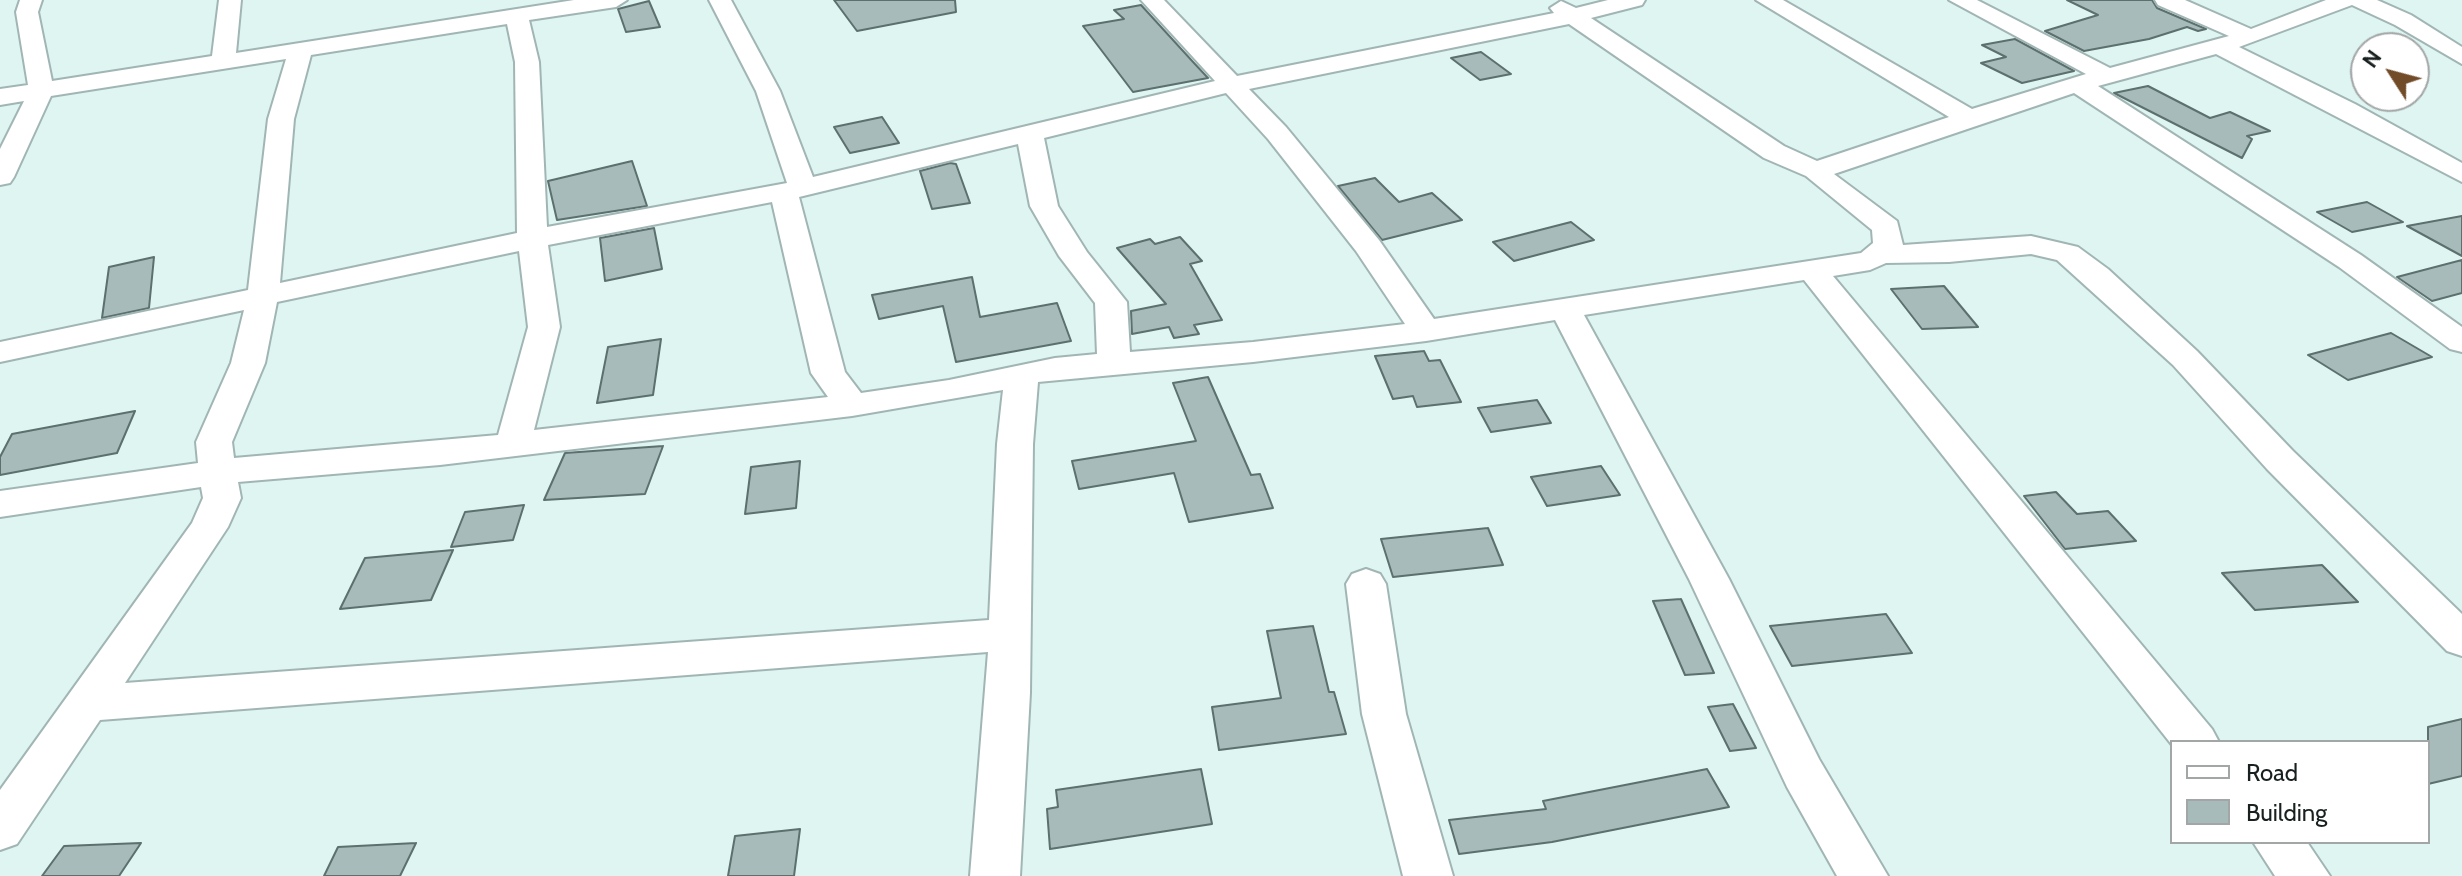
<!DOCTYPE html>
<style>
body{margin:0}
#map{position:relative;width:2462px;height:876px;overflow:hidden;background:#def5f2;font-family:Cabin,sans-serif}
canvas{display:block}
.legend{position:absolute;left:2170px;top:740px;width:260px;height:104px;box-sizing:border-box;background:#fff;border:2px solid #a3a6a6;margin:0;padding:10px 14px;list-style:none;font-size:24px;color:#192120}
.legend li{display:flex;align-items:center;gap:16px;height:40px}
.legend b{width:40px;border:2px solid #a3a6a6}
.north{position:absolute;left:2350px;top:32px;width:80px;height:80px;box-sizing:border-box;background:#fff;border:2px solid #a3a6a6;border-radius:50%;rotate:306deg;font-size:22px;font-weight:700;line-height:32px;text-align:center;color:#192120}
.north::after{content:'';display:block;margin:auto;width:28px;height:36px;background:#724c28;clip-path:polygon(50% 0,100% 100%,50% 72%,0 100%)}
</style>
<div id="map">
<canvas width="2462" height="876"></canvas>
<ul class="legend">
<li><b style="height:10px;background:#fff"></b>Road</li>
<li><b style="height:22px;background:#a7bcba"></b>Building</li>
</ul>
<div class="north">N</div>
</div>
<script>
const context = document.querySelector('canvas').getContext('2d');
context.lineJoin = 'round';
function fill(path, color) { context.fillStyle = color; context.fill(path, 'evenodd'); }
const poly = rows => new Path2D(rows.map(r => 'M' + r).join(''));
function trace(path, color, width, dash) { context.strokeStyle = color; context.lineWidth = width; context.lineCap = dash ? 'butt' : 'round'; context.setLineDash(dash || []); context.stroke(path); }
const building = poly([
 [834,0,955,0,956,12,857,31,834,0],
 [2067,0,2152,0,2157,8,2206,29,2198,31,2187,27,2149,39,2084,51,2045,31,2098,15,2067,0],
 [649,1,660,27,626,32,618,9,649,1],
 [1141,5,1194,63,1208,78,1133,92,1083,26,1124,19,1114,10,1141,5],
 [2015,39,2074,71,2022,83,1981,63,2006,57,1982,45,2015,39],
 [1481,52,1511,74,1480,80,1451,58,1481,52],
 [2148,86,2210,118,2230,112,2270,131,2247,136,2252,139,2242,158,2114,93,2148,86],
 [882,117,899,143,850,153,834,127,882,117],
 [632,161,647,206,557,220,548,181,632,161],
 [950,163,956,164,970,203,932,209,920,171,950,163],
 [1375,178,1399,202,1432,193,1462,220,1382,240,1338,186,1375,178],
 [2367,202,2403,222,2352,232,2317,212,2367,202],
 [2462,216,2462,256,2407,226,2462,216],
 [1571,222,1594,240,1514,261,1493,242,1571,222],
 [654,228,662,269,605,281,600,238,654,228],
 [1180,237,1202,261,1190,264,1222,320,1194,325,1199,334,1174,338,1169,327,1132,334,1131,311,1166,304,1117,248,1150,239,1155,244,1180,237],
 [154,257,149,308,102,318,109,267,154,257],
 [2462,260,2462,293,2432,301,2397,277,2462,260],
 [972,277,980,317,1057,303,1071,341,956,362,943,306,879,319,872,295,972,277],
 [1944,286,1978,327,1922,329,1891,289,1944,286],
 [2391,333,2432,357,2348,380,2308,355,2391,333],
 [661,339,653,395,597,403,608,347,661,339],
 [1424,351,1429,361,1440,360,1461,402,1417,407,1413,396,1393,399,1375,356,1424,351],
 [1208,377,1251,475,1260,474,1273,508,1189,522,1174,473,1079,489,1072,461,1196,441,1173,383,1208,377],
 [1537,400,1551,423,1491,432,1478,408,1537,400],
 [135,411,117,453,0,475,0,457,12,434,135,411],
 [663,446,645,494,544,500,565,453,663,446],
 [800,461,796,508,745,514,751,467,800,461],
 [1601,466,1620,495,1547,506,1531,477,1601,466],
 [2056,492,2077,514,2108,511,2136,541,2065,549,2024,496,2056,492],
 [524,505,513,540,451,547,465,512,524,505],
 [1488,528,1503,565,1393,577,1381,539,1488,528],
 [453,550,431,600,340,609,365,558,453,550],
 [2322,565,2358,602,2255,610,2222,573,2322,565],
 [1681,599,1714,673,1685,675,1653,601,1681,599],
 [1886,614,1912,653,1792,666,1770,626,1886,614],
 [1313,626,1329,692,1334,692,1346,734,1219,750,1212,707,1281,698,1267,631,1313,626],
 [1733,704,1756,748,1730,751,1708,707,1733,704],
 [2462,719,2462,776,2428,784,2428,727,2462,719],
 [1201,769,1212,824,1050,849,1047,809,1058,807,1056,790,1201,769],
 [1707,769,1729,807,1552,842,1459,854,1449,820,1546,809,1543,801,1707,769],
 [800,829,794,876,728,876,735,836,800,829],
 [141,843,119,876,42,876,64,846,141,843],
 [416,843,400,876,324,876,338,847,416,843]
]);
fill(building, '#a7bcba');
trace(building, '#5c706e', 2);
const street = poly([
 [20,0,42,0,38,12,52,81,212,56,219,0,241,0,236,53,574,0,627,0,616,7,529,20,539,62,547,227,787,183,756,91,709,0,731,0,780,91,813,177,1215,81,1141,0,1164,0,1237,76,1554,13,1550,8,1561,1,1576,8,1608,0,1645,0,1642,5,1591,18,1784,146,1817,161,1949,117,1756,0,1783,0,1972,109,2086,74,1949,0,1977,0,2110,68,2229,36,2158,5,2155,0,2185,0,2251,29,2326,0,2377,0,2411,15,2462,47,2462,64,2395,25,2352,5,2239,47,2355,104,2462,163,2462,182,2216,54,2098,86,2361,255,2462,327,2462,352,2450,349,2339,267,2074,93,1834,174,1897,221,1903,245,2031,236,2078,247,2108,269,2197,351,2293,451,2462,614,2462,656,2447,651,2267,469,2173,365,2057,260,2031,254,1949,262,1886,263,1870,270,1833,276,2212,729,2219,742,2172,742,2172,745,1804,280,1584,315,1729,579,1819,759,1888,876,1837,876,1787,787,1689,579,1555,320,1426,341,1253,362,1038,382,1033,444,1030,693,1020,876,970,876,988,652,100,720,17,844,0,850,0,790,192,523,203,498,201,487,0,517,0,491,198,463,196,442,231,363,244,310,0,362,0,342,248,290,268,119,286,59,51,96,14,177,10,183,0,185,0,149,24,101,0,105,0,89,28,85,16,12,20,0],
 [507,24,515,62,517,233,280,283,294,119,311,55,507,24],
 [1569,24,1764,158,1806,176,1872,230,1873,243,1861,253,1434,319,1379,240,1286,127,1249,89,1569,24],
 [1226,93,1268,139,1356,251,1405,324,1253,342,1130,352,1127,302,1087,252,1058,206,1044,138,1226,93],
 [1018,144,1030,206,1059,256,1095,303,1097,354,1055,358,949,380,861,393,845,372,799,197,1018,144],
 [772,202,811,373,828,397,534,430,560,327,548,245,772,202],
 [519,251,528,327,498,435,234,458,232,442,265,363,277,302,519,251],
 [1003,390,997,444,989,620,125,683,228,527,241,498,238,482,440,465,852,416,1003,390],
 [1366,569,1380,574,1386,584,1406,714,1453,876,1403,876,1362,714,1346,584,1352,574,1366,569],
 [2253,842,2307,842,2330,876,2275,876,2253,842]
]);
trace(street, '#a1b6b4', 4);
fill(street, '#fff');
</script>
